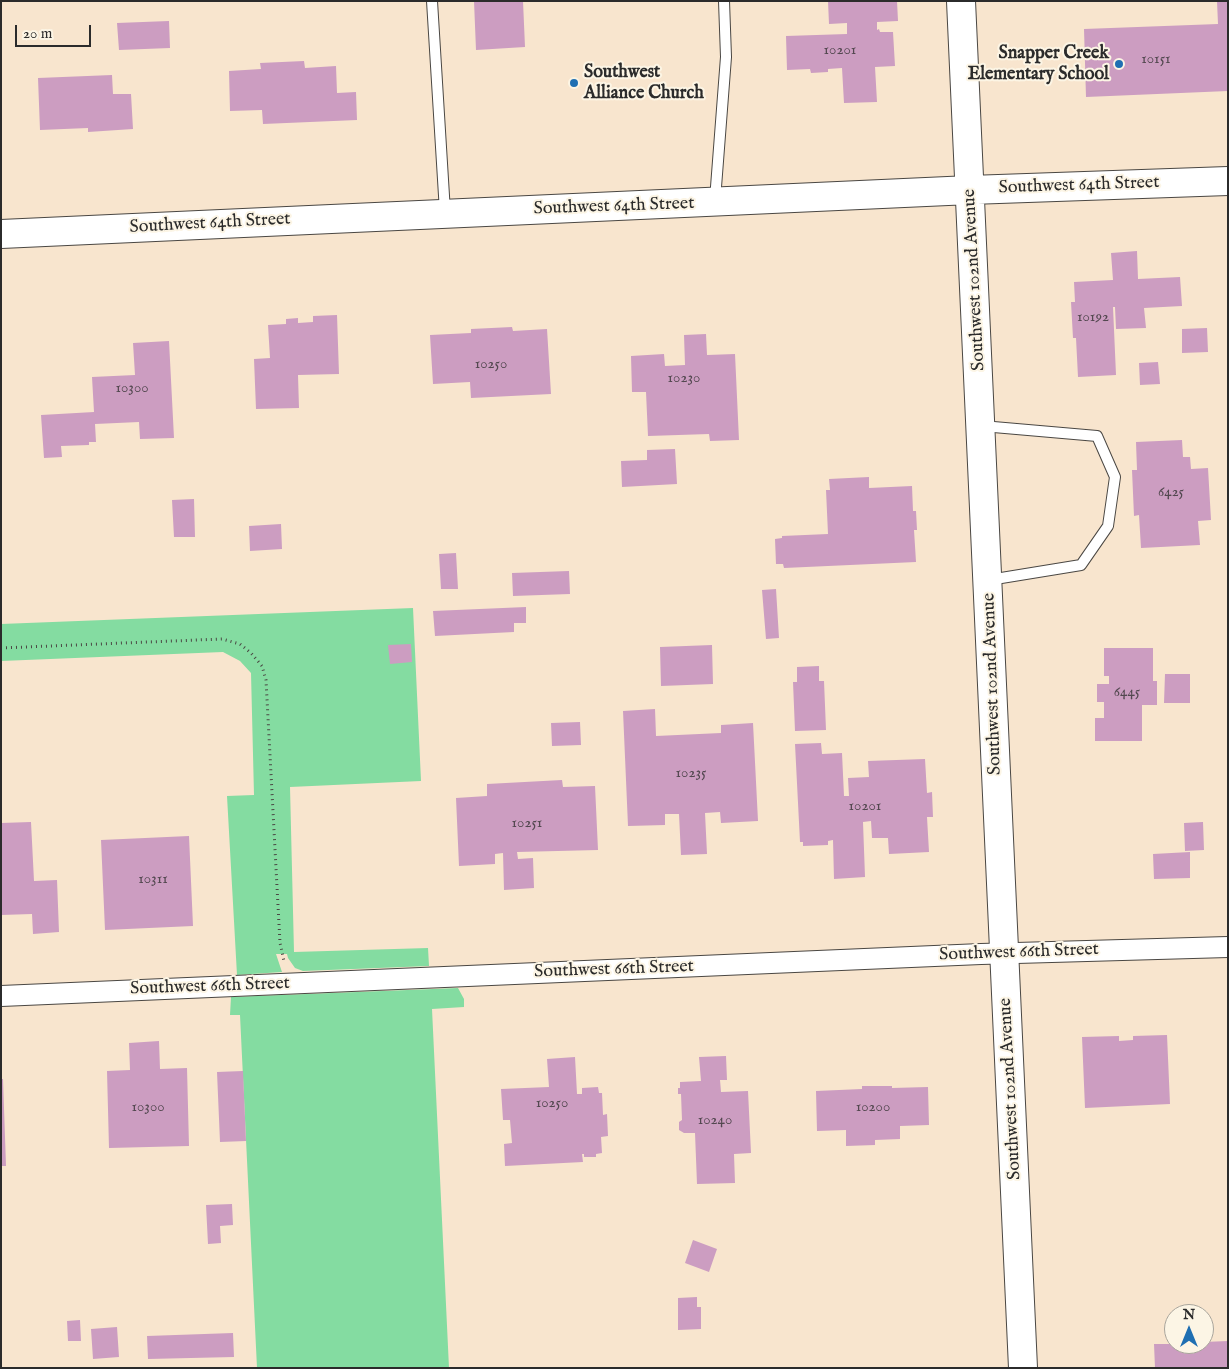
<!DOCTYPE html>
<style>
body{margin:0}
#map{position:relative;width:1229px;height:1369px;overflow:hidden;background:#f8e5ce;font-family:"IM FELL English",serif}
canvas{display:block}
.frame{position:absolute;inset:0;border:2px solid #2b2b2b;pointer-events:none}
.north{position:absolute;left:1164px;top:1304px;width:50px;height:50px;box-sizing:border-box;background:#fcf5e5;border:1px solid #a8a49b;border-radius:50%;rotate:0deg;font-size:14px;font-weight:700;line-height:20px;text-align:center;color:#2b2b2b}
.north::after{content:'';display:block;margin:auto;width:18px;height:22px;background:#1f6fb2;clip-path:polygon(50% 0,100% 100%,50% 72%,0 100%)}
.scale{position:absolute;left:15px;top:25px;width:76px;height:22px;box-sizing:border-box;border:2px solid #2b2b2b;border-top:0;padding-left:6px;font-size:15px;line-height:18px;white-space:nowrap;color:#2b2b2b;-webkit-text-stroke:4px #fcf5e5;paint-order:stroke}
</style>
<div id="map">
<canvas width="1229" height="1369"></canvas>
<div class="frame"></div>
<div class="north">N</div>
<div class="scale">20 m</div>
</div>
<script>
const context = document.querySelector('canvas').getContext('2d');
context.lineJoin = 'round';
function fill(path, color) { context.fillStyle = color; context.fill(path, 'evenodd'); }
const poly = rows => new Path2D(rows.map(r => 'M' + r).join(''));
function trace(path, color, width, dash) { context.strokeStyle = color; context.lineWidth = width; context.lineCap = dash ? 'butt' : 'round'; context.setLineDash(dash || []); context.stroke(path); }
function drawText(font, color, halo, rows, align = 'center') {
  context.font = font + ' "IM FELL English",serif'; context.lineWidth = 4; context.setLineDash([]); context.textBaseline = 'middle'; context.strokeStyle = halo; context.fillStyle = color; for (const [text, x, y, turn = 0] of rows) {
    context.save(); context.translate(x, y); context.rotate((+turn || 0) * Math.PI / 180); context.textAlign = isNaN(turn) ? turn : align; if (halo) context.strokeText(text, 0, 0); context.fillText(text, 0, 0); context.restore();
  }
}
fill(poly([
 [413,608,421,781,290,787,294,952,428,948,429,966,303,971,295,968,288,958,287,954,276,954,282,972,237,975,227,796,254,795,251,673,240,661,223,652,1,661,1,624],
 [458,988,464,999,464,1007,432,1009,449,1368,257,1368,240,1015,230,1015,231,997]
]), '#84dca1');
fill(poly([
 [474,1,523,1,525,47,476,50],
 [828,1,897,1,898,21,877,22,877,30,879,29,880,32,893,32,895,66,875,67,877,102,844,103,842,68,828,69,828,72,811,73,810,69,787,70,786,36,847,34,847,23,829,24],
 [1217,1,1228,1,1228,91,1086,97,1084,29,1218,24],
 [169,21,170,48,119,50,117,23],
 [304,61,305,68,336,66,337,93,356,92,357,120,263,124,262,110,230,111,229,71,261,69,260,63],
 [112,75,113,94,131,94,133,129,88,132,88,128,40,130,38,78],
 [1137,251,1138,279,1180,277,1182,306,1144,308,1146,328,1116,329,1115,307,1113,307,1116,375,1078,377,1076,338,1073,338,1071,302,1075,302,1074,282,1113,280,1111,253],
 [337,315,339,374,298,375,299,408,256,409,254,359,270,358,268,325,286,324,286,319,298,318,298,323,313,322,313,316],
 [512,327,513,331,547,329,551,394,471,398,470,382,433,384,430,335,471,333,471,329],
 [1207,328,1208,352,1182,353,1182,329],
 [706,334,707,355,735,354,739,440,710,441,709,434,648,436,646,392,632,392,631,356,664,354,665,366,685,365,684,335],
 [169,341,174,438,140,439,139,422,95,424,96,442,89,442,89,445,61,446,62,457,44,458,41,415,94,412,92,377,135,375,133,343],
 [1158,362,1160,384,1140,385,1139,363],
 [1182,440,1183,457,1190,457,1191,469,1208,468,1211,520,1198,521,1200,545,1141,548,1139,515,1134,516,1132,470,1137,470,1136,442],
 [675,449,677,484,622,487,621,461,647,460,647,450],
 [869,477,869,488,912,486,913,511,916,511,917,530,914,530,916,562,784,568,783,564,776,564,775,539,782,538,782,536,828,534,826,490,830,490,829,479],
 [194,499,195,537,174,537,172,500],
 [281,524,282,549,250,551,249,526],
 [456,553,458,589,441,589,439,554],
 [569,571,570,594,513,596,512,573],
 [776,589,779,638,766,639,762,590],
 [526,607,526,623,514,623,514,632,435,636,433,611],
 [411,644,412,662,390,664,388,645],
 [712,645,713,684,661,686,660,647],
 [1104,648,1153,648,1153,681,1157,681,1157,705,1142,705,1142,741,1095,741,1095,718,1104,718,1104,702,1097,702,1097,684,1109,684,1109,676,1104,676],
 [819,666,819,681,824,681,826,730,795,731,793,682,797,682,797,667],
 [1165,674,1190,674,1190,703,1164,703],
 [655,709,656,736,721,733,721,725,753,723,758,821,721,823,720,812,705,813,707,854,681,855,679,814,665,814,665,825,628,826,623,711],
 [580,722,581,745,552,746,551,723],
 [821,743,822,754,842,753,844,796,849,796,848,778,869,777,868,761,925,759,927,793,932,792,933,817,927,817,929,852,889,854,888,838,872,838,871,821,863,822,865,877,834,879,833,840,828,841,828,845,803,846,803,842,800,842,795,744],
 [562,780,563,787,595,786,598,850,517,852,518,859,533,858,534,888,504,890,503,853,495,854,495,864,459,866,456,798,487,796,487,784],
 [31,822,34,881,57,880,59,932,33,934,32,914,1,915,1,823],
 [1203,822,1204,850,1185,851,1184,823],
 [189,836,193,926,105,930,101,840],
 [1190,852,1190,878,1154,879,1153,854],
 [1167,1035,1170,1104,1085,1108,1082,1037,1119,1036,1119,1041,1133,1040,1133,1036],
 [159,1041,160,1069,187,1068,189,1146,109,1148,107,1071,130,1070,129,1043],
 [726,1056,727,1080,720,1080,721,1092,748,1091,751,1153,734,1154,735,1183,697,1184,695,1133,684,1133,679,1130,679,1122,682,1120,681,1094,678,1094,678,1088,680,1088,680,1082,701,1081,699,1057],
 [575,1057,577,1094,582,1094,582,1088,598,1087,599,1093,602,1093,603,1115,607,1114,608,1136,601,1137,602,1153,596,1154,596,1157,584,1157,584,1154,582,1154,583,1162,505,1166,504,1144,512,1143,510,1120,503,1120,501,1089,549,1087,547,1059],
 [243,1071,246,1141,220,1142,217,1072],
 [1,1079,3,1079,6,1166,1,1166],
 [862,1086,892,1086,892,1088,928,1087,929,1125,900,1126,900,1139,875,1140,875,1145,846,1146,846,1130,817,1131,816,1091,862,1089],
 [232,1204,233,1225,220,1226,221,1243,208,1244,206,1205],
 [693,1240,717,1249,709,1272,685,1263],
 [697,1297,697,1307,701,1307,701,1329,678,1330,678,1298],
 [80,1320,81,1341,68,1341,67,1321],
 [117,1327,119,1357,93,1359,91,1329],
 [233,1333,234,1357,148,1359,147,1336],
 [1228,1341,1228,1368,1155,1368,1154,1344,1204,1344,1204,1342]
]), '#cc9dc1');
const lane = poly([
 [432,1,445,212],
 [715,200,726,57,724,1],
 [982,426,1097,436,1115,477,1108,526,1081,565,989,580]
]);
const street = poly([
 [1,996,981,954,1228,947]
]);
const secondary = poly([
 [961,1,1023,1368],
 [1,234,970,190,1228,181]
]);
trace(lane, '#4a4743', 12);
trace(street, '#4a4743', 22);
trace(secondary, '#4a4743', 30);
trace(poly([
 [1,648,222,639,240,644,251,653,262,666,266,680,280,943,284,961]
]), '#4a4743', 3, [1, 4]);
trace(lane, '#fff', 10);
trace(street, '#fff', 20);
trace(secondary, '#fff', 28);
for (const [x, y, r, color] of [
 [1119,64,5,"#1f6fb2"],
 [574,83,5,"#1f6fb2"]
]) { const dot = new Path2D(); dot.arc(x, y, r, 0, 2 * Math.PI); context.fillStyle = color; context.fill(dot); trace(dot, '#fcf5e5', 2); }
drawText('15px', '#534850', null, [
 ["10201",840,51],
 ["10151",1156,60],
 ["10192",1093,318],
 ["10250",491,365],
 ["10230",684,379],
 ["10300",132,389],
 ["6425",1171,493],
 ["6445",1127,693],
 ["10235",691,774],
 ["10201",865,807],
 ["10251",527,824],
 ["10311",153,880],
 ["10250",552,1104],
 ["10300",148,1108],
 ["10200",873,1108],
 ["10240",715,1121]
]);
drawText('bold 18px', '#2b2b2b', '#fcf5e5', [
 ["Snapper Creek",1109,54],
 ["Elementary School",1109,75],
 ["Southwest",584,73,"left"],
 ["Alliance Church",584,94,"left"]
], 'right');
drawText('18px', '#2b2b2b', '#fcf5e5', [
 ["Southwest 64th Street",1079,186,-2],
 ["Southwest 64th Street",614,207,-2],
 ["Southwest 64th Street",210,224,-3],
 ["Southwest 102nd Avenue",975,280,-93],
 ["Southwest 102nd Avenue",993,684,-92],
 ["Southwest 66th Street",1019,953,-2],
 ["Southwest 66th Street",614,970,-2],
 ["Southwest 66th Street",210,987,-2],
 ["Southwest 102nd Avenue",1011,1089,-93]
]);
</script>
